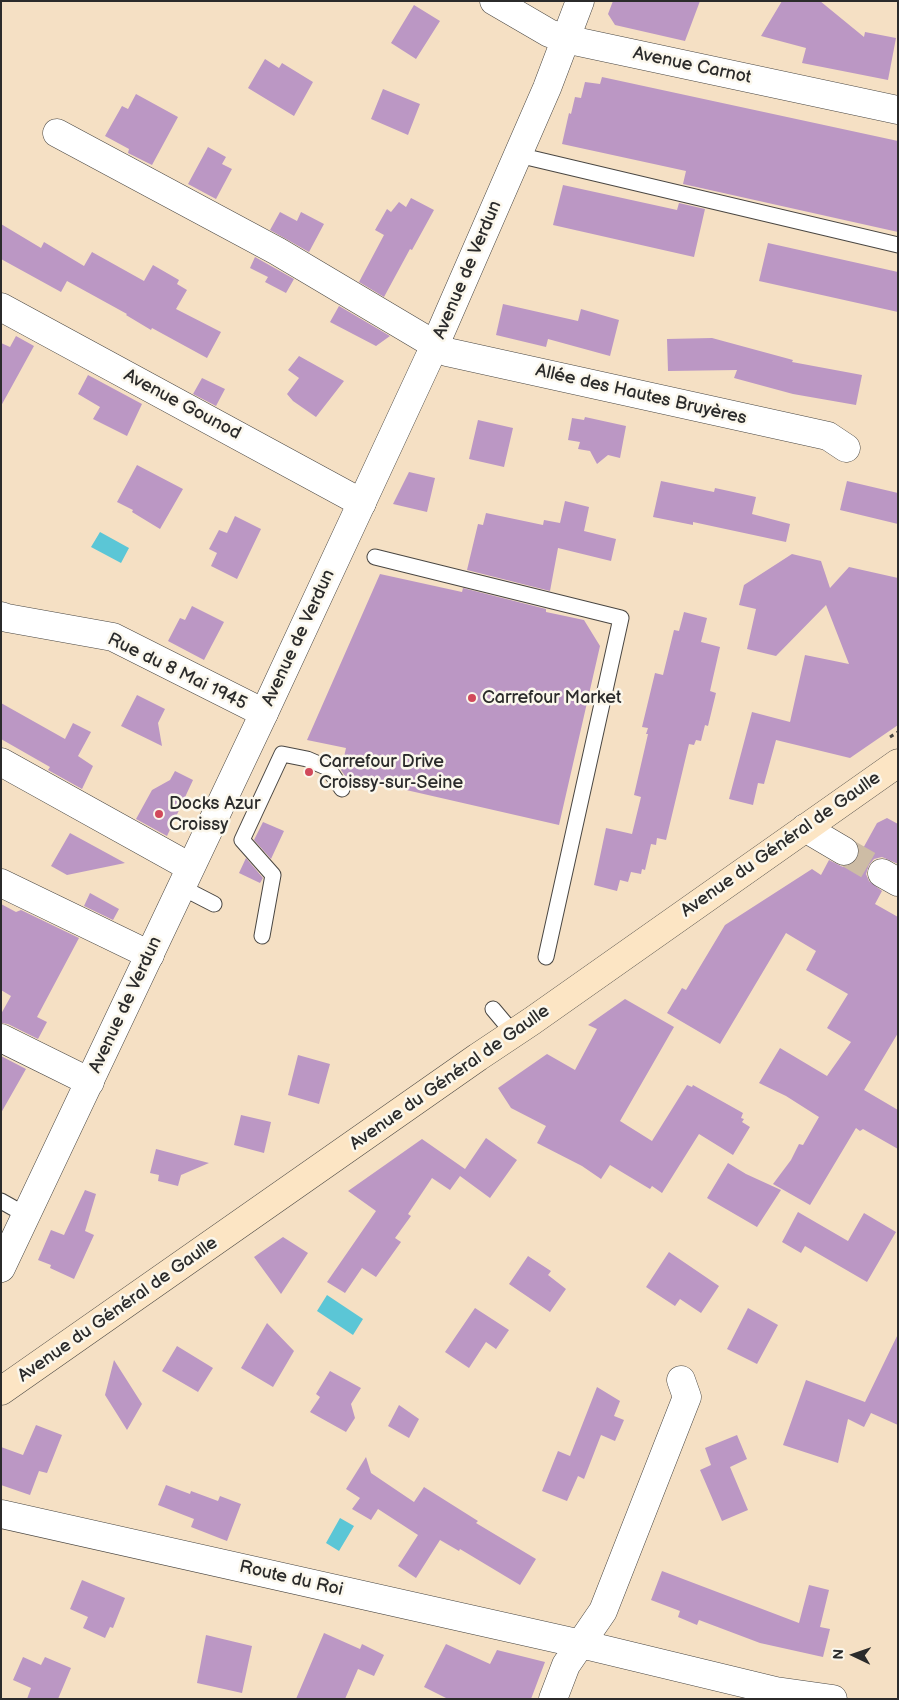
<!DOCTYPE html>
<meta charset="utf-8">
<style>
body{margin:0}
#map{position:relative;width:899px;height:1700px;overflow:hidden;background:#f5e0c4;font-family:"Balsamiq Sans",sans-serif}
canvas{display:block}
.frame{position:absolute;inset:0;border:2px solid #2b2b2b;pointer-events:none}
.north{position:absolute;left:829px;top:1630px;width:50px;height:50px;-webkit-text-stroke:4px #fbf7ec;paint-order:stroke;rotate:273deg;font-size:14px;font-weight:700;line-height:20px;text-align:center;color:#2b2b2b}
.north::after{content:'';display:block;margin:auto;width:18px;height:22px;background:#2b2b2b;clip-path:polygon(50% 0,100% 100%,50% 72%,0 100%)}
</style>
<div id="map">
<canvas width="899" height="1700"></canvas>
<div class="frame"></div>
<div class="north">N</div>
</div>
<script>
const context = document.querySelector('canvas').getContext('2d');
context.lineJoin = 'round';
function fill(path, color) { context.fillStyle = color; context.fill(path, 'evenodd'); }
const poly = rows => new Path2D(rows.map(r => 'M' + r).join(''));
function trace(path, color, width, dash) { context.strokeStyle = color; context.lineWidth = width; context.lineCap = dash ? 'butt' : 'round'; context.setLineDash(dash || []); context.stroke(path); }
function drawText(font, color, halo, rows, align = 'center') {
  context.font = font + ' "Balsamiq Sans",sans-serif'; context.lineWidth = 5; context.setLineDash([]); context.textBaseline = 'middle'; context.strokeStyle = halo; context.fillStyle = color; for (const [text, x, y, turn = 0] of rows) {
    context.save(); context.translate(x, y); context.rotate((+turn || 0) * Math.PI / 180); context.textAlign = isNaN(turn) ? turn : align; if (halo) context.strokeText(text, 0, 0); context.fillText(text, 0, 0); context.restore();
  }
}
fill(poly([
 [100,532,129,548,121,563,91,547],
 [327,1295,363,1319,353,1335,317,1311],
 [340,1518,354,1526,339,1551,326,1543]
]), '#5bc6d6');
fill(poly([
 [613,1,700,1,685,41,615,25,608,14],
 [782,1,820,1,864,37,865,32,896,38,888,80,802,63,806,48,761,36],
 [414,5,440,21,416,59,391,43],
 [265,59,279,68,282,63,313,82,294,116,248,88],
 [602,77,898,141,898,232,683,184,686,171,562,144,569,113,571,114,575,97,581,98,585,82,600,84],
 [383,89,420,104,408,135,371,119],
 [136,94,178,117,152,165,128,153,129,149,105,136,122,106,128,109],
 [208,147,226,157,222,164,232,169,216,199,188,184],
 [563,185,677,210,679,203,705,209,694,257,553,225],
 [411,198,434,210,412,250,410,249,384,297,359,282,384,235,375,230,387,209,391,212,399,202,406,207],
 [280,212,297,221,301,212,324,224,309,252,270,230],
 [1,224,41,248,44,242,84,266,92,252,144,281,153,265,179,280,177,284,187,290,176,309,221,332,207,358,152,328,151,330,126,315,127,314,67,281,61,292,1,259],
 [768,243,898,272,898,312,759,281],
 [255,257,294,279,286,293,265,282,268,277,250,268],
 [503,304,578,321,581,309,619,320,610,356,548,339,546,347,496,335],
 [339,306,390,336,376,346,330,322],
 [16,336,34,346,1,406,1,343,10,347],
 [712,338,793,360,792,362,862,375,856,405,793,394,734,378,737,370,668,371,667,339],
 [299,356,344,381,316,417,293,401,287,394,299,378,288,370],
 [88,375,142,404,127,436,93,419,100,407,78,394],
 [202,378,225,389,216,406,193,394],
 [585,417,626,426,620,458,608,455,597,464,590,451,578,449,580,442,568,440,572,418,584,420],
 [478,420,513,428,504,467,469,459],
 [137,465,183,489,160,529,132,512,133,510,117,502],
 [409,472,435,478,427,512,393,504],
 [661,481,714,492,715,488,756,497,752,514,790,524,786,542,693,522,693,525,653,517],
 [847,481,898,493,898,524,840,510],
 [565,501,589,507,584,531,616,539,611,561,558,548,550,591,467,570,478,524,483,525,486,513,543,525,544,520,560,523],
 [235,516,261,529,237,579,211,566,217,553,209,549,219,530,227,533],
 [792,554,821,561,830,588,849,567,898,578,898,725,850,758,776,740,764,784,758,783,753,805,729,799,752,712,790,722,805,655,849,664,826,605,776,656,747,649,756,609,739,605,744,585],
 [380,574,462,592,463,588,546,609,546,612,584,620,600,646,559,825,345,776,341,770,346,748,307,740],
 [192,606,224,622,204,660,168,641,180,618,185,620],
 [684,612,707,618,701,642,720,647,710,691,716,693,708,726,705,725,701,741,696,740,694,745,689,744,666,840,657,838,656,845,651,844,645,870,642,869,641,874,631,872,628,882,620,880,617,891,594,885,606,828,632,834,641,797,634,795,648,734,646,734,648,728,642,727,655,673,663,675,674,630,679,631],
 [137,695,165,709,158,723,162,746,121,726],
 [1,703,65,739,73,723,91,732,78,756,93,766,82,789,48,770,50,767,1,739],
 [175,771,193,780,167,836,136,819,152,790,170,780],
 [887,818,898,824,898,864,882,857,874,859,869,865,866,874,869,881,882,891,875,904,898,917,898,1033,864,1090,898,1110,898,1149,863,1129,860,1131,856,1128,810,1205,773,1184,791,1160,799,1144,803,1145,819,1117,786,1096,759,1083,780,1048,827,1076,851,1042,827,1028,848,994,806,970,816,951,786,933,720,1044,667,1013,682,988,686,990,725,925,812,869,821,875,829,860,843,867,852,864,857,859,860,851,861,852,877,823],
 [263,822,284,831,271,859,254,840],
 [70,833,125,863,67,875,51,866],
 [246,858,263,878,260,883,239,873],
 [90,893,119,909,113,920,84,906],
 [1,904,16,912,21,910,79,938,37,1017,47,1022,38,1039,8,1024,1,1023,1,1014,11,996,1,990],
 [625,999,674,1027,620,1121,652,1141,687,1085,692,1087,693,1085,743,1113,741,1118,744,1119,742,1122,750,1127,733,1155,699,1134,662,1193,652,1186,650,1189,610,1165,601,1179,582,1166,537,1143,546,1126,511,1108,498,1088,547,1054,575,1070,597,1029,588,1025],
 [298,1055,330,1064,319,1104,288,1095],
 [1,1056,26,1069,1,1113],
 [241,1115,271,1122,264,1153,234,1145],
 [486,1138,517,1160,490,1198,460,1176,450,1190,432,1178,408,1214,411,1216,395,1238,401,1242,376,1277,362,1268,345,1293,327,1282,376,1211,348,1191,422,1139,465,1169],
 [156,1149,209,1163,181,1175,178,1186,158,1181,159,1175,150,1173],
 [728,1163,746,1174,781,1190,757,1227,707,1198],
 [85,1190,96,1194,85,1231,94,1235,74,1279,50,1268,51,1265,38,1260,51,1230,64,1235],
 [798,1212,848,1241,864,1213,896,1232,867,1282,805,1246,801,1253,782,1242],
 [283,1237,308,1253,281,1294,254,1257],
 [669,1252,719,1286,701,1313,680,1299,675,1306,646,1287],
 [528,1256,551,1271,548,1275,566,1289,550,1312,509,1284],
 [475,1308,509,1330,496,1349,486,1342,469,1368,445,1352],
 [748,1308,778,1325,757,1364,727,1349],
 [267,1323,294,1351,273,1387,241,1368],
 [898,1334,898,1425,871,1413,864,1427,848,1419,838,1463,783,1445,806,1380,865,1402],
 [177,1346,213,1368,198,1392,162,1371],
 [114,1360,142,1404,127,1430,105,1395],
 [330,1371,361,1388,351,1404,355,1418,346,1432,310,1412,320,1397,316,1394],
 [597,1387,620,1401,614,1416,624,1420,615,1441,601,1435,584,1479,578,1476,567,1501,542,1491,558,1451,570,1456],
 [399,1405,419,1419,409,1438,388,1426],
 [36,1425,62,1435,47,1473,39,1471,30,1495,1,1485,1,1447,23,1455],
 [737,1435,747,1459,730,1467,748,1510,722,1521,700,1470,711,1465,705,1448],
 [366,1457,371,1473,414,1502,424,1487,478,1521,476,1523,536,1559,520,1585,460,1549,459,1551,440,1540,416,1578,398,1566,418,1535,378,1509,371,1520,352,1509,360,1498,346,1489],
 [166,1485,190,1494,191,1491,218,1501,220,1496,241,1504,227,1541,191,1527,194,1519,158,1505],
 [662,1571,799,1623,809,1585,829,1590,820,1627,830,1629,823,1657,760,1643,699,1620,697,1625,678,1617,680,1611,651,1600],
 [82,1580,125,1598,113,1628,110,1627,105,1638,83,1628,88,1617,70,1609],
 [324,1633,360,1649,362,1644,384,1655,374,1676,358,1669,345,1699,296,1699],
 [206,1635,252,1646,242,1693,197,1683],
 [446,1644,490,1664,497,1650,545,1662,531,1699,448,1699,424,1687],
 [23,1657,41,1665,45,1657,71,1668,58,1699,27,1699,31,1688,13,1680]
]), '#bb97c4');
trace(poly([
 [844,851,882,873]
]), '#cdbca5', 28, [28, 14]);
const service = poly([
 [518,155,898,245],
 [375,557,621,618,546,957],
 [181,887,214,904],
 [262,936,273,875,242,840,282,754,307,759,328,768,342,789],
 [493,1009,514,1034],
 [1,1201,26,1215]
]);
const minor = poly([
 [494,1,549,33,565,39,898,110],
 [57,133,277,251,447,352,828,436,846,448],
 [1,307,362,503],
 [1,616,7,618,113,637,264,713],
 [1,762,190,867],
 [805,828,844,851],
 [882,873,898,882],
 [1,883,150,955],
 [1,1038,90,1082],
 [1,1514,581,1644,776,1691,833,1699],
 [553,1699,566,1665,603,1611,687,1397,681,1380]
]);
const tertiary = poly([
 [1,1268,264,713,435,345,547,88,580,1]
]);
const secondary = poly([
 [1,1391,478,1057,532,1021,898,763]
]);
trace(service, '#494642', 17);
trace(minor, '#494642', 29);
trace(tertiary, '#494642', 29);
trace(secondary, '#494642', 29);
trace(poly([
 [890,737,898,732]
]), '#494642', 3, [4, 4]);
trace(service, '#fff', 15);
trace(minor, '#fff', 28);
trace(tertiary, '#fff', 28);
trace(secondary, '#fce5c4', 28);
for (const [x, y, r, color] of [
 [472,698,5,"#d1495b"],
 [309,772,5,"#d1495b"],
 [159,814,5,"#d1495b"]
]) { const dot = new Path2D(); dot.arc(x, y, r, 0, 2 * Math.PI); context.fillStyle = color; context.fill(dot); trace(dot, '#fbf7ec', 2); }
drawText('18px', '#2b2b2b', '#fbf7ec', [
 ["Avenue Carnot",692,66,12],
 ["Avenue de Verdun",468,270,-67],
 ["Allée des Hautes Bruyères",641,395,13],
 ["Avenue Gounod",182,405,28],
 ["Avenue de Verdun",299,638,-65],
 ["Rue du 8 Mai 1945",177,672,26],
 ["Avenue du Général de Gaulle",781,845,-35],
 ["Avenue de Verdun",126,1005,-65],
 ["Avenue du Général de Gaulle",450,1078,-35],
 ["Avenue du Général de Gaulle",118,1310,-35],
 ["Route du Roi",291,1579,13]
]);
drawText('18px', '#2b2b2b', '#fbf7ec', [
 ["Carrefour Market",482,698],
 ["Carrefour Drive",319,762],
 ["Croissy-sur-Seine",319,783],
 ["Docks Azur",169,804],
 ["Croissy",169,825]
], 'left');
</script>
